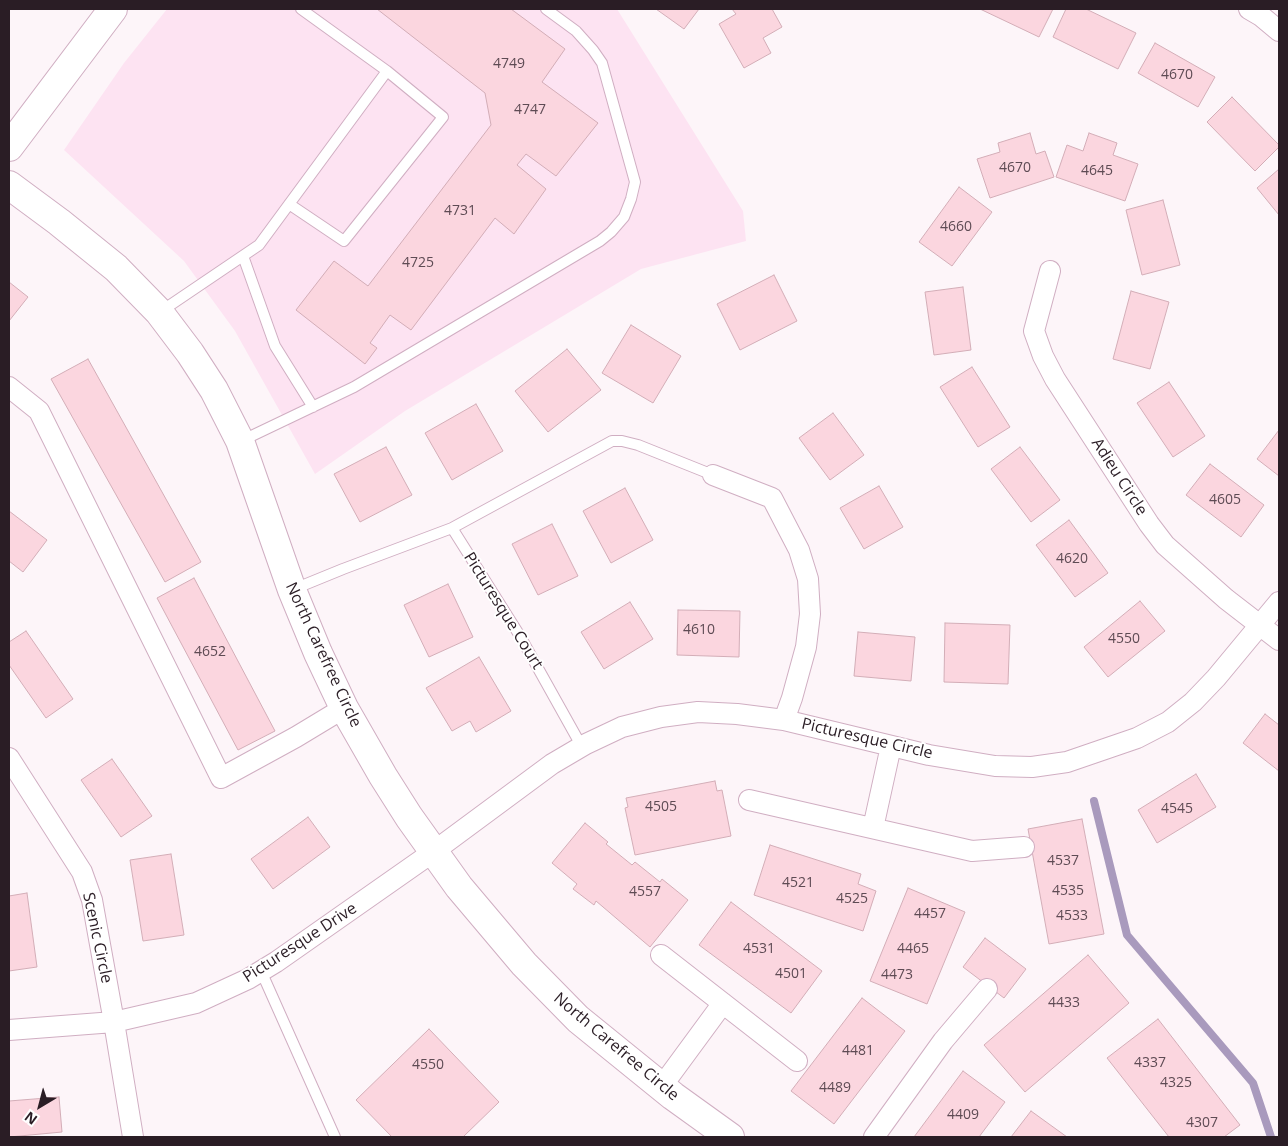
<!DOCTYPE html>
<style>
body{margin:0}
#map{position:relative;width:1288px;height:1146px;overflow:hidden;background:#fdf5f9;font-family:"Open Sans",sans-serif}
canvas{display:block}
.frame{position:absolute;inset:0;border:10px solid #2a1d25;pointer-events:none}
.north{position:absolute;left:15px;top:1081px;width:50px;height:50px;-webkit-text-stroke:4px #fff;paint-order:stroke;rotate:217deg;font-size:14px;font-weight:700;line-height:20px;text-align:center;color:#2a1d25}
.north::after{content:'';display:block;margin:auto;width:18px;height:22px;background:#2a1d25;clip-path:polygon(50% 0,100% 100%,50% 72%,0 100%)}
</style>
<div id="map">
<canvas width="1288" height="1146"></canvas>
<div class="frame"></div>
<div class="north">N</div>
</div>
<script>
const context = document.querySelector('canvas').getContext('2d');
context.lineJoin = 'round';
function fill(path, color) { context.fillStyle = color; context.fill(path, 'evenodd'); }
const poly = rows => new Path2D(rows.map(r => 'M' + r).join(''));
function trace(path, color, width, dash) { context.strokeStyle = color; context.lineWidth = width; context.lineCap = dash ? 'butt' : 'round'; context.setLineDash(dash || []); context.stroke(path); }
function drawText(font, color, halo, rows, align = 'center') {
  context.font = font + ' "Open Sans",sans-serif'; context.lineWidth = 4; context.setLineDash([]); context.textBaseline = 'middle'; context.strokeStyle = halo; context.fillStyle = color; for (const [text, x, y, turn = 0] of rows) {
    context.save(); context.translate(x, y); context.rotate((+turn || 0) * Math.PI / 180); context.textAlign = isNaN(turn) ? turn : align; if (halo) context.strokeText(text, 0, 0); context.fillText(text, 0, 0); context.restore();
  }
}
fill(poly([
 [167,9,617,9,743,211,746,241,641,269,405,411,315,474,235,331,184,261,64,150,124,63]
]), '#fde3f2');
trace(poly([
 [1094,801,1127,935,1253,1083,1271,1137]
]), '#a99abd', 8);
const building = poly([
 [377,9,511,9,565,49,542,82,598,123,556,176,526,154,517,165,546,189,514,234,495,218,411,330,390,315,370,343,377,348,365,364,296,310,334,261,368,286,491,125,485,93,377,9],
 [656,9,699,9,684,29,656,9],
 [732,9,772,9,782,27,763,38,771,53,744,68,719,24,736,14,732,9],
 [980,9,1053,9,1039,37,980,9],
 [1066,9,1086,9,1136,33,1118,69,1053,37,1066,9],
 [1155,43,1215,77,1198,107,1138,73,1155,43],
 [1232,97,1279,145,1279,147,1255,171,1207,122,1232,97],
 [1030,133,1036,154,1045,151,1054,177,990,198,977,159,1000,152,998,143,1030,133],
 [1089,133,1117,143,1113,155,1138,164,1125,201,1056,177,1067,145,1083,151,1089,133],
 [1279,169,1279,215,1257,188,1279,169],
 [959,187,992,212,952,266,919,242,959,187],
 [1163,200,1180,265,1142,275,1126,210,1163,200],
 [774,275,797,321,740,350,717,304,774,275],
 [9,282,28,297,9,321,9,282],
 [963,287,971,350,934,355,925,292,963,287],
 [1131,291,1169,302,1150,369,1113,359,1131,291],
 [631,325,681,356,653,403,602,373,631,325],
 [567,349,601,390,548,432,515,391,567,349],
 [88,359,201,562,165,582,51,379,88,359],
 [972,367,1010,427,978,447,940,387,972,367],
 [1169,382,1205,436,1173,457,1137,403,1169,382],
 [476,404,503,451,452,480,425,433,476,404],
 [833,413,864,455,830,480,799,438,833,413],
 [1279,430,1279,476,1257,459,1279,430],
 [386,447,412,495,360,522,334,474,386,447],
 [1020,447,1060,500,1031,522,991,469,1020,447],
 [1210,464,1264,505,1241,537,1186,495,1210,464],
 [879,486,903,527,864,549,840,508,879,486],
 [625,488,653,540,611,563,583,511,625,488],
 [9,511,47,540,23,572,9,561,9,511],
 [1069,520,1108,573,1075,597,1036,545,1069,520],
 [552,524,578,576,538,595,512,544,552,524],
 [194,578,275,731,238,750,157,598,194,578],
 [448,584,473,637,429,657,404,605,448,584],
 [1140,601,1165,631,1108,677,1084,647,1140,601],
 [630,602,653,639,604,669,581,632,630,602],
 [678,610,740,611,739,657,677,655,678,610],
 [945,623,1010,625,1008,684,944,682,945,623],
 [26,631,73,699,46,718,9,665,9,642,26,631],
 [858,632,915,637,911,681,854,676,858,632],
 [479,657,511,711,476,732,470,721,452,731,426,688,479,657],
 [1265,714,1279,725,1279,771,1243,743,1265,714],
 [112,759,152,816,121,837,81,780,112,759],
 [1196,774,1216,807,1157,843,1138,810,1196,774],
 [715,781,717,791,722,790,731,836,635,855,625,808,628,807,626,798,715,781],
 [308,817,330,847,273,889,251,859,308,817],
 [1082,819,1104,934,1049,944,1028,829,1082,819],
 [585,823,608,842,606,844,632,865,635,862,660,882,662,879,688,900,650,947,596,901,594,905,573,889,577,884,552,863,585,823],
 [770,845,861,874,858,884,876,891,863,931,754,895,770,845],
 [171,854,184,935,143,941,130,860,171,854],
 [908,888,965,912,927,1004,870,981,908,888],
 [27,893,37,967,9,971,9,896,27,893],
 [731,902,822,971,791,1013,699,945,731,902],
 [985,938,1026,969,1004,998,963,967,985,938],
 [1088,955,1129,1003,1025,1092,984,1045,1088,955],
 [862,998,905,1031,834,1124,791,1091,862,998],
 [1158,1019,1240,1125,1224,1137,1169,1137,1107,1058,1158,1019],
 [429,1029,499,1102,463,1137,392,1137,356,1100,429,1029],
 [963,1071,1005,1102,979,1137,914,1137,963,1071],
 [59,1097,62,1132,9,1137,9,1101,59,1097],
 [1031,1111,1067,1137,1011,1137,1031,1111]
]);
fill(building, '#fbd6df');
trace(building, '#d3adb7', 1);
const lane = poly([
 [289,204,344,241,443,117,387,71],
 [243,256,275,346,313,407],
 [160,312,259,245,387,71,301,9],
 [241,441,354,387,600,241,611,232,624,217,631,199,635,182,602,63,593,50,576,31,546,9],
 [452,528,520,636,582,747],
 [294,589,343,569,452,528,612,441,622,441,638,445,713,475],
 [261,971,335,1137]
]);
const street = poly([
 [1249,9,1261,16,1279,31],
 [1050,271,1034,331,1043,356,1055,379,1149,524,1165,545,1226,599,1279,640],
 [9,387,39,411,221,778,296,737,344,708],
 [713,475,772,498,799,550,808,579,810,614,806,647,792,698,784,720],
 [9,758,82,872,92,900,114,1022,133,1137],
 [749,800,972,851,1024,847],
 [873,828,891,746],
 [661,955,797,1061],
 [9,1030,114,1022,196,1003,248,979,276,962,433,852,552,764,586,744,622,727,661,717,698,712,737,714,784,720,929,755,995,766,1032,767,1067,762,1137,738,1168,722,1193,702,1216,678,1279,602],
 [662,1086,723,1003],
 [874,1137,943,1041,987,989]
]);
const secondary = poly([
 [9,147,113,9],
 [9,185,59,222,116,268,159,312,190,353,214,390,240,441,292,590,318,653,344,708,383,776,409,817,459,887,524,964,578,1019,673,1096,730,1137]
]);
trace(lane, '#d0aec2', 12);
trace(street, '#d0aec2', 22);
trace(secondary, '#d0aec2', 30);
trace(lane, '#fff', 10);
trace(street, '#fff', 20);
trace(secondary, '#fff', 28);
drawText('14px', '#5e4b54', null, [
 ["4749",509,64],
 ["4670",1177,75],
 ["4747",530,110],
 ["4670",1015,168],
 ["4645",1097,171],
 ["4731",460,211],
 ["4660",956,227],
 ["4725",418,263],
 ["4605",1225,500],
 ["4620",1072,559],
 ["4610",699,630],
 ["4550",1124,639],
 ["4652",210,652],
 ["4505",661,807],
 ["4545",1177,809],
 ["4537",1063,861],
 ["4521",798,883],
 ["4535",1068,891],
 ["4557",645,892],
 ["4525",852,899],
 ["4457",930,914],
 ["4533",1072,916],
 ["4531",759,949],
 ["4465",913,949],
 ["4501",791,974],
 ["4473",897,975],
 ["4433",1064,1003],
 ["4481",858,1051],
 ["4337",1150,1063],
 ["4550",428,1065],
 ["4325",1176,1083],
 ["4489",835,1088],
 ["4409",963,1115],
 ["4307",1202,1123]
]);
drawText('16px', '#2a1d25', '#fff', [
 ["Adieu Circle",1119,477,57],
 ["Picturesque Court",503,611,58],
 ["North Carefree Circle",323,655,65],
 ["Picturesque Circle",867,739,13],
 ["Scenic Circle",97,938,78],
 ["Picturesque Drive",300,943,-33],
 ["North Carefree Circle",616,1047,40]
]);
</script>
